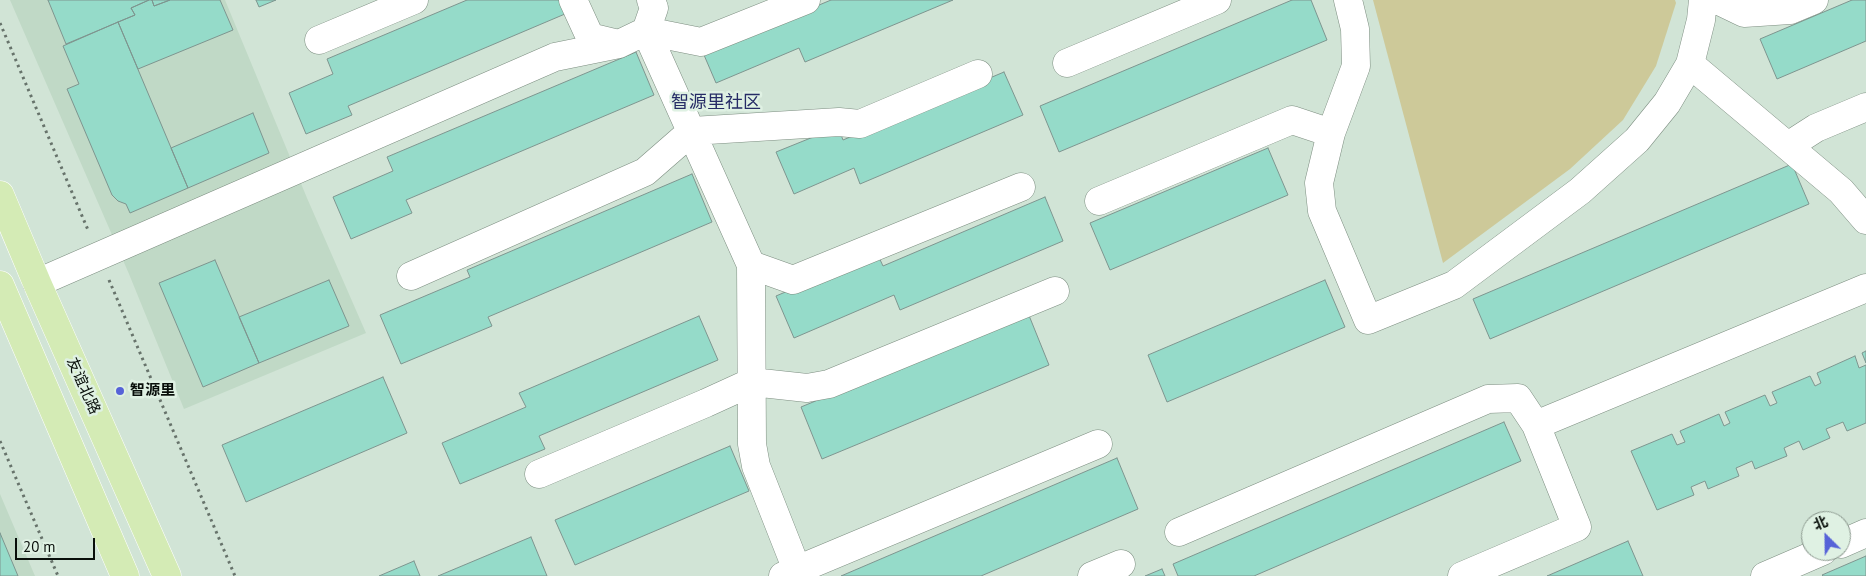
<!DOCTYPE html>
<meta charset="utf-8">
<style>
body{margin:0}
#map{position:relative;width:1866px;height:576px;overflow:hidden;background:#d1e4d6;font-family:"PT Sans","Noto Sans SC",sans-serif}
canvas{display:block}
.north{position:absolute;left:1801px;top:511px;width:50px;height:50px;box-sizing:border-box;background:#dff1e3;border:1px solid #89968c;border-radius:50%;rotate:337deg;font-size:14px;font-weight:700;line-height:20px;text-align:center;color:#080e0a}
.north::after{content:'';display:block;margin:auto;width:18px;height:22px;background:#5662d8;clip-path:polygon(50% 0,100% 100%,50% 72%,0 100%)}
.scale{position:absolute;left:15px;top:538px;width:80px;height:22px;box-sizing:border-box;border:2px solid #080e0a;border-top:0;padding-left:6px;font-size:15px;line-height:18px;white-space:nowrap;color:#080e0a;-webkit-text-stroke:4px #dff1e3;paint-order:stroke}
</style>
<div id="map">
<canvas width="1866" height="576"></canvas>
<div class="north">北</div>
<div class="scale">20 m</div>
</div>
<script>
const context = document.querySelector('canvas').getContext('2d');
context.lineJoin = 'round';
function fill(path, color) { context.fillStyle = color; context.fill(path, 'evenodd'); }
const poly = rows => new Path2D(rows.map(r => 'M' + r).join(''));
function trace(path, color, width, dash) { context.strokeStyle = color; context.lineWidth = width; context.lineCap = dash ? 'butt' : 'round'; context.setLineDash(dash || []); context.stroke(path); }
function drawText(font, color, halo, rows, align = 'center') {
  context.font = font + ' "PT Sans","Noto Sans SC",sans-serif'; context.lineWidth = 5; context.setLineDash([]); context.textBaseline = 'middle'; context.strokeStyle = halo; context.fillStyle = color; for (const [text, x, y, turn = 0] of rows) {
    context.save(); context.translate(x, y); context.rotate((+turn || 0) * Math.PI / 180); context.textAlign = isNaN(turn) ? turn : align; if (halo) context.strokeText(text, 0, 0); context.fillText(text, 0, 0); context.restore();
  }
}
fill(poly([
 [10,0,225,0,307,198,366,333,184,409,129,274],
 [0,494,35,576,0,576]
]), '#c0d9c6');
fill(poly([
 [1373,0,1675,0,1676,3,1656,66,1623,120,1570,169,1443,263]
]), '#cdc999');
const building = poly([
 [48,0,149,0,131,8,135,15,66,44,48,0],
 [149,0,152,0,154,6,170,0,220,0,233,30,138,69,118,22,135,15,131,8,149,0],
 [152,0,170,0,154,6,152,0],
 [256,0,276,0,259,7,256,0],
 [467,0,568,0,572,11,348,106,352,115,306,134,289,93,333,74,327,59,467,0],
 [831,0,953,0,805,62,799,48,716,83,698,41,788,18,831,0],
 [1292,0,1311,0,1327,40,1059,152,1040,106,1292,0],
 [1852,0,1866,0,1866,41,1777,79,1760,39,1852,0],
 [118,22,188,188,130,213,126,204,118,201,112,195,67,89,79,84,63,46,118,22],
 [636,52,654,95,406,200,412,213,351,239,333,197,393,171,387,157,636,52],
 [1004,72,1023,115,860,184,854,168,794,194,776,152,838,127,843,140,1004,72],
 [253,113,269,153,188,188,171,148,253,113],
 [1268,148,1288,195,1110,270,1090,223,1268,148],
 [1792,164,1809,204,1490,339,1473,299,1792,164],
 [692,174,712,222,488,317,492,326,401,364,380,315,470,277,467,270,692,174],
 [1045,197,1063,241,900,310,894,295,794,338,776,296,877,253,883,266,1045,197],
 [215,260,259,363,203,387,159,283,215,260],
 [329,280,349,326,259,363,239,317,329,280],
 [1325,280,1345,327,1167,402,1148,355,1325,280],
 [1028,313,1049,365,822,459,801,407,1028,313],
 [699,316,718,360,539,436,545,449,460,484,442,443,526,407,519,393,699,316],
 [1866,351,1866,363,1862,353,1866,351],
 [1855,356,1859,368,1866,365,1866,423,1847,431,1843,422,1826,429,1830,438,1803,450,1799,441,1784,448,1787,456,1755,469,1752,461,1736,468,1739,476,1708,489,1705,481,1691,487,1694,495,1657,510,1631,451,1672,434,1677,445,1685,442,1680,431,1719,414,1724,426,1730,423,1725,412,1765,395,1770,406,1777,403,1772,392,1810,376,1815,386,1821,383,1817,373,1855,356],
 [383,377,407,433,246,502,222,445,383,377],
 [1504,422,1521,461,1254,576,1178,576,1173,564,1504,422],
 [730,446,749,491,575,565,555,520,730,446],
 [1117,458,1138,509,981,576,841,576,1117,458],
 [0,533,18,576,0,576,0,533],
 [531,537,547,576,438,576,531,537],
 [1628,541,1643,576,1547,576,1628,541],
 [1866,556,1866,576,1823,576,1822,575,1866,556],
 [414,561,420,576,379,576,414,561],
 [1162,569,1165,576,1145,576,1162,569]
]);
fill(building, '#95dbc9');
trace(building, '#7e958f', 1);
const minor = poly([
 [573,0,590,37,619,44],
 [651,0,654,8,646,31,701,42,806,0],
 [1348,0,1355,29,1356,66,1331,133,1319,183,1322,211,1368,320,1454,285,1580,191,1637,140,1667,103,1690,64,1701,20,1703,0],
 [1717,0,1744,13,1790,10,1814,0],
 [319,40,414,0],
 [1067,63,1217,0],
 [1690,64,1841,191,1866,220],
 [1788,146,1816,128,1866,107],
 [1099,201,1292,120,1331,133],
 [751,265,793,280,1021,187],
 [411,276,645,172,692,131,839,122,860,124,978,74],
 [37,283,555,57,619,44,646,31,751,265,752,444,756,466,797,570,783,576],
 [539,474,706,403,752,382,807,388,829,384,1055,291],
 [1179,532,1488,399,1518,398,1536,425,1866,288],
 [1841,544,1866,533],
 [797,570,1098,444],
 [1092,576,1121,564],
 [1462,576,1577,527,1536,425],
 [1765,576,1823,551]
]);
const major = poly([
 [0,195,37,283,167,576],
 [0,285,125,576]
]);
trace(minor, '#7d8e81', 29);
trace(major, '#fff', 29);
trace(poly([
 [0,23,88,230],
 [109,280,235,576],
 [0,441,58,576]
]), '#67736b', 3, [2.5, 4]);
trace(minor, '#fff', 28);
trace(major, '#d4ebb5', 28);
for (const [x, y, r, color] of [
 [120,391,5,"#5662d8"]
]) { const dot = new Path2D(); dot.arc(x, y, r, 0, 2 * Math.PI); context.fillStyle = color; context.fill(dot); trace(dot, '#dff1e3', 2); }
drawText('15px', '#080e0a', '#dff1e3', [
 ["友谊北路",83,386,66]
]);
drawText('bold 15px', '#080e0a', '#dff1e3', [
 ["智源里",130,391]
], 'left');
drawText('18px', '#262c66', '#dff1e3', [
 ["智源里社区",716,103]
]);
</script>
